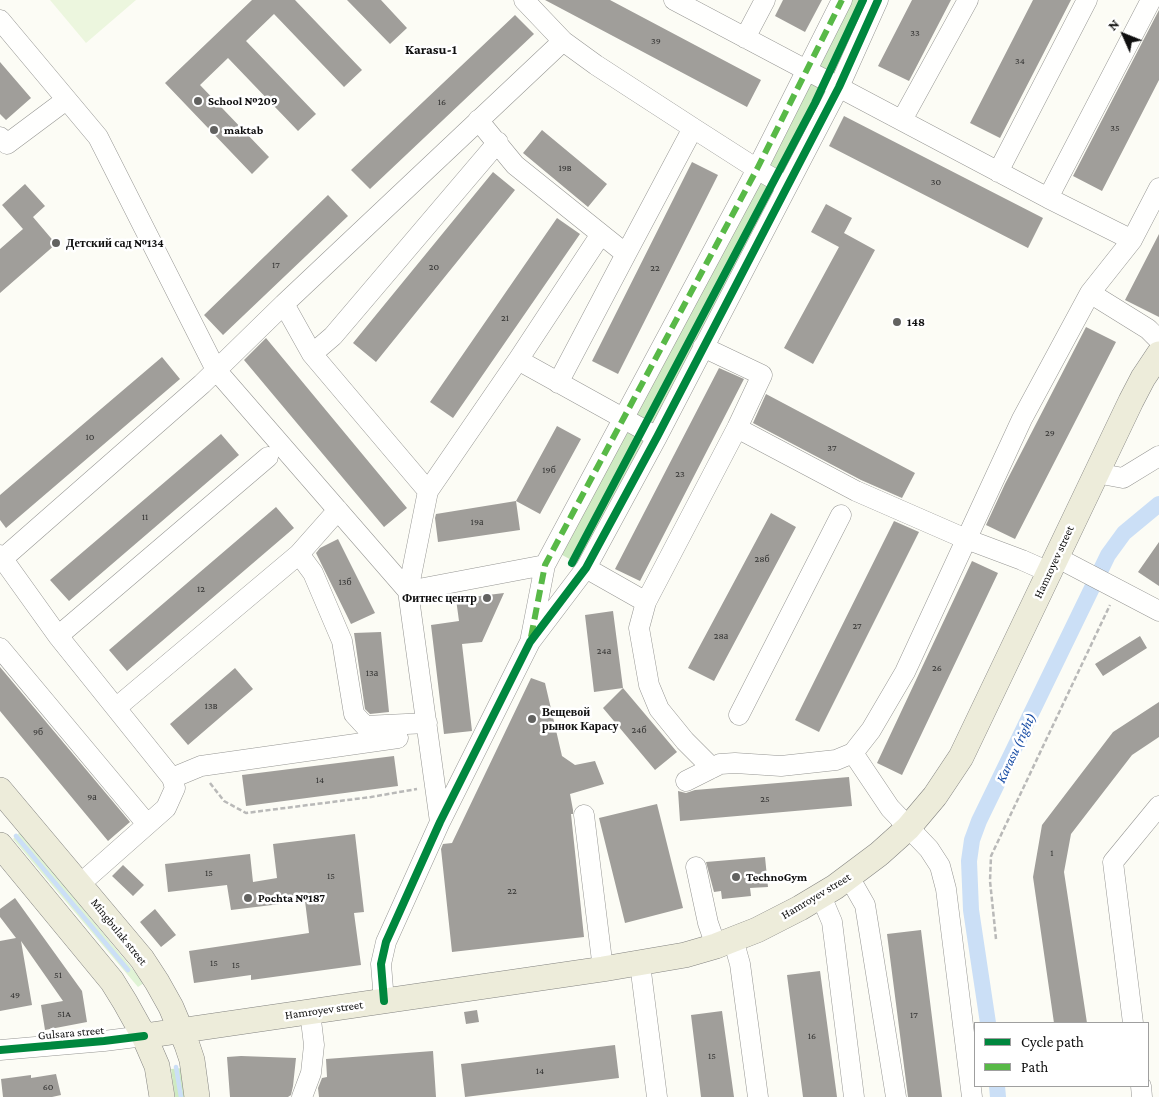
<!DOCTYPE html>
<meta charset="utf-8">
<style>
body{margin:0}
#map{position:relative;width:1159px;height:1097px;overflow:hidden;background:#fcfcf5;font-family:"Crimson Pro",serif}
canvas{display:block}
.legend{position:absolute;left:974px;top:1022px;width:175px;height:65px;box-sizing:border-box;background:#fff;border:1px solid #9f9f9f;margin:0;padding:6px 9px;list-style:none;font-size:15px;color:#0f0f0f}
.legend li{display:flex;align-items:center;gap:10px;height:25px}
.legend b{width:25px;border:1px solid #9f9f9f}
.north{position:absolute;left:1099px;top:10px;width:50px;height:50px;-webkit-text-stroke:4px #fff;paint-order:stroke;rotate:314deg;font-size:14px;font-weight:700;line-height:20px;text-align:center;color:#0f0f0f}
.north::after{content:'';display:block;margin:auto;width:18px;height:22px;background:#0f0f0f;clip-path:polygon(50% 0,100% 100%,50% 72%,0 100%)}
</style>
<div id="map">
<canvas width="1159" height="1097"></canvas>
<ul class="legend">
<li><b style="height:6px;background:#00873e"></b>Cycle path</li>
<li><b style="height:6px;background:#58b947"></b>Path</li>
</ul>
<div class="north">N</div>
</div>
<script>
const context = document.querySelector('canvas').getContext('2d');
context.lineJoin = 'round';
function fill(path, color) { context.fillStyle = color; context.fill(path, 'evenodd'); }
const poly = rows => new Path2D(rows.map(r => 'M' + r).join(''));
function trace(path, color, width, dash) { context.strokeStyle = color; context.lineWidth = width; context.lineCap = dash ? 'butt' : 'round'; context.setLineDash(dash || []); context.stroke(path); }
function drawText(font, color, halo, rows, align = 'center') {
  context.font = font + ' "Crimson Pro",serif'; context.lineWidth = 5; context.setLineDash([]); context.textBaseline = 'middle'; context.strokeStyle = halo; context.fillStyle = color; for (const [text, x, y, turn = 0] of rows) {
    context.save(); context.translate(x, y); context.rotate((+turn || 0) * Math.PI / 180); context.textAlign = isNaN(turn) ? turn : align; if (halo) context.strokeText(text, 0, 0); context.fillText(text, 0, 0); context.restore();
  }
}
fill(poly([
 [20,832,144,983,138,987,13,839]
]), '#e0f3d5');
fill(poly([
 [842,0,878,0,586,568,553,550],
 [182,1068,186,1097,175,1097,171,1069]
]), '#cfeac2');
fill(poly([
 [50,0,136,0,86,43]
]), '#ecf6de');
trace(poly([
 [16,836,128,970],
 [176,1067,181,1097]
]), '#cbdff6', 4.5);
trace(poly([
 [988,1023,971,910,969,861,972,840,979,821,1108,555,1124,533,1159,504],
 [997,1086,998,1097]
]), '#cbdff6', 16);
fill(poly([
 [252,0,295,0,362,70,344,87,274,14,246,41,316,114,298,131,228,58,200,85,269,157,252,174,165,83],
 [347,0,381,0,407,28,390,44],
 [545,0,610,0,761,80,747,107],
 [783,0,822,0,805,32,775,16],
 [912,0,951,0,909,81,878,66],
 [1033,0,1071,0,1000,138,970,123],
 [1159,10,1159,80,1102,191,1073,176],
 [515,15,534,34,370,189,351,170],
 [0,62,31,98,6,120,0,114],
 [844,116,1043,218,1028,248,829,146],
 [542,130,607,184,588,207,523,153],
 [692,162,718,175,618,374,592,361],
 [493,172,515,190,376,362,353,343],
 [25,184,45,206,33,217,56,244,0,293,0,249,23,229,2,205],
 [328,195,348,216,223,335,204,315],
 [826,204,852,218,844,233,875,250,813,364,784,348,839,247,811,232],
 [557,218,580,234,453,418,430,402],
 [1159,234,1159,317,1125,300],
 [1086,327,1116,342,1015,539,986,525,1005,484],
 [266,338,407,508,384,527,244,360],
 [162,357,180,379,6,528,0,520,0,495],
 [719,368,744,379,640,581,615,569],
 [766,394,915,473,902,498,861,480,753,423],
 [557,426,581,439,540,514,516,501],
 [221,434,239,455,69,601,50,580],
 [516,501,520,530,438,542,435,518,436,514],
 [276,507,294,528,127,671,109,650],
 [771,513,796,527,714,681,688,668],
 [894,521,919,532,819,732,795,720],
 [338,539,375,613,351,624,316,553,320,548],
 [1159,542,1159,586,1138,572],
 [972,561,998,573,902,775,877,763],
 [504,593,482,642,462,644,472,731,444,734,431,625,459,621,456,599],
 [613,611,623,688,594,692,585,615],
 [381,632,389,712,370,714,365,709,354,633],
 [1140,636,1147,648,1103,676,1095,664],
 [0,667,130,822,108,841,0,711],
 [235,668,253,689,188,745,170,724],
 [531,678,545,683,562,756,575,765,595,761,604,784,570,794,573,810,573,814,571,814,584,937,452,952,441,849,443,844,452,843],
 [623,688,677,752,655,770,603,708],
 [1159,702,1159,737,1132,755,1071,834,1064,872,1087,1023,1054,1023,1033,877,1042,825,1113,732],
 [394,756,398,786,246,806,242,775],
 [849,777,852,806,680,821,678,791,686,793,695,790],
 [657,804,683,908,625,923,599,818],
 [355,834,364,912,354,913,361,965,251,980,251,975,194,983,189,951,309,933,305,901,231,910,227,885,168,892,165,864,250,854,253,882,277,878,273,844],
 [765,857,768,887,750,888,751,896,722,899,721,891,714,892,706,862],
 [123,865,144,885,133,896,112,876],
 [15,898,82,991,87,1022,45,1030,41,1005,63,1001,21,941,32,1005,0,1011,0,941,16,938,0,917,0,909],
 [155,909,176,935,161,947,140,922],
 [921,930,942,1097,908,1097,887,934],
 [820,971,837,1097,803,1097,787,975],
 [477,1010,479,1022,466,1024,464,1012],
 [722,1011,734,1097,701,1097,691,1015],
 [615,1045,619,1078,465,1097,461,1064],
 [433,1051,436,1097,319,1097,318,1088,322,1078,327,1077,326,1059],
 [241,1056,296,1058,293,1086,291,1095,288,1097,230,1097,227,1057],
 [56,1074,61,1095,52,1097,3,1097,1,1079,31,1075,31,1078]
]), '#a09e9a');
const minor = poly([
 [524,0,563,41,596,65,693,128],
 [674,0,1048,198,1132,240,1090,293,1148,329,1159,340],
 [0,20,98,137,216,370,408,591,545,565],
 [745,38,765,0],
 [478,120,515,165,601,234],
 [902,120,968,0],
 [0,137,7,144,66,100],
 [998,172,1087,0],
 [1048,198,1151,0],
 [1132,240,1159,188],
 [284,304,563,41],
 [703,347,762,375,737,428,646,602,639,628,649,685,659,709,685,741,712,768],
 [312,354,333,336,498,142],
 [518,360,601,234,626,254,693,128,757,169,786,186],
 [558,383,626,254],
 [737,428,856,491,966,539,1022,560,1049,572],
 [1096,473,1123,478,1159,456],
 [338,510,299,554,313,573,342,641,354,714,365,726,427,723],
 [0,555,58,636,172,778,175,788,166,808,80,884],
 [1056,557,1159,611],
 [0,561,202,384,284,304,312,354,428,491],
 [586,568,646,602],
 [58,636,268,457],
 [531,637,545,565,757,169,842,0],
 [0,648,147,824],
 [117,707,299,554],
 [739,715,841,515],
 [853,753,890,808,929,849,940,866,946,889,972,1097],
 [172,778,201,766,398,738],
 [686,781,720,764,735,763,781,766,836,760,853,753,871,730,905,672,1022,419,1090,293],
 [584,815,603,969],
 [440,822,408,591,428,491,518,360,657,437],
 [696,867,708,923,716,946],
 [849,877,865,905,896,1097],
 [821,896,832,922,854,1097],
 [733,939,740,964,758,1097],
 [640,964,657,1097],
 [384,1001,381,964,386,942,440,822,530,642,586,568,657,437,839,87,878,0],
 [1133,1023,1113,862,1159,806],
 [0,1050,104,1041,144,1036],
 [1141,1086,1142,1097],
 [302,1097,311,1073,314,1045,310,1012]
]);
const major = poly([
 [0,790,142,959,157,982,171,1007,187,1045,192,1060,197,1097],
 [0,845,112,981,125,1002,144,1036,157,1066,162,1097],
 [144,1036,603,969,685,955,716,946,757,930,800,908,835,887,879,854,908,828,935,796,961,757,1131,401,1143,378,1159,354]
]);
trace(minor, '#969693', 21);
trace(major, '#838380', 26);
trace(poly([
 [210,783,224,801,246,813,371,797,417,789],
 [996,939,990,881,991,856,1110,605]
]), '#b9b9b8', 2.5, [5, 2.5]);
trace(minor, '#fffffe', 20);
trace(major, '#edecda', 25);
trace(poly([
 [531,637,545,565,757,169,842,0]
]), '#58b947', 6, [12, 6]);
trace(poly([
 [572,563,815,103,863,0],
 [384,1001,381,964,386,942,440,822,530,642,586,568,657,437,839,87,878,0],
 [0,1050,104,1041,144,1036]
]), '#00873e', 8);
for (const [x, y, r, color] of [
 [198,101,5,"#626260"],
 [214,130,5,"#626260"],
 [56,243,5,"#626260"],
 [897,322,5,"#626260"],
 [487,598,5,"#626260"],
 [532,719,5,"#626260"],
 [736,877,5,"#626260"],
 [248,898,5,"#626260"]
]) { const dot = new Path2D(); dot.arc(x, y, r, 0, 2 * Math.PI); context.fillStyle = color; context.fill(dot); trace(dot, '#fff', 2); }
drawText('10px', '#333332', null, [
 ["33",915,33],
 ["39",656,41],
 ["34",1020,61],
 ["16",442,102],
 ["35",1115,128],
 ["19в",565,168],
 ["30",936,182],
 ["17",276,265],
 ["20",434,267],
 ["22",655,268],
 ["21",505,318],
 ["29",1050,433],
 ["10",90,437],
 ["37",832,448],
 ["19б",549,470],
 ["23",680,474],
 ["11",145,517],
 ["19а",477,522],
 ["28б",762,559],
 ["13б",345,582],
 ["12",201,589],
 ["27",857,626],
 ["28а",721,636],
 ["24а",604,651],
 ["26",937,668],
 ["13а",372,673],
 ["13в",211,706],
 ["24б",639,730],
 ["9б",38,732],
 ["14",320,780],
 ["9а",92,797],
 ["25",765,799],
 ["1",1052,853],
 ["15",209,873],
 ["15",331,876],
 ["22",512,891],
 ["15",214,963],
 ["15",236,965],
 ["51",58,975],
 ["49",15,995],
 ["51A",64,1014],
 ["17",914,1015],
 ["16",812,1036],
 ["15",712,1056],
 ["14",540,1071],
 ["60",48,1087]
]);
drawText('bold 12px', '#0f0f0f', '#fff', [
 ["School №209",208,101],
 ["maktab",224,130],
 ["Детский сад №134",66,243],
 ["148",907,322],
 ["Фитнес центр",477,598,"right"],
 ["Вещевой",542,712],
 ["рынок Карасу",542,726],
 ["TechnoGym",746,877],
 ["Pochta №187",258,898]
], 'left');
drawText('12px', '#0f0f0f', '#fff', [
 ["Hamroyev street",1054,562,-65],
 ["Hamroyev street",816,896,-31],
 ["Mingbulak street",119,932,51],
 ["Hamroyev street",324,1010,-8],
 ["Gulsara street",71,1033,-5]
]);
drawText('bold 14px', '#0f0f0f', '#fff', [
 ["Karasu-1",431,50]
]);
drawText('italic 14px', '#164ba4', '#fff', [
 ["Karasu (right)",1016,748,-65]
]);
</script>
